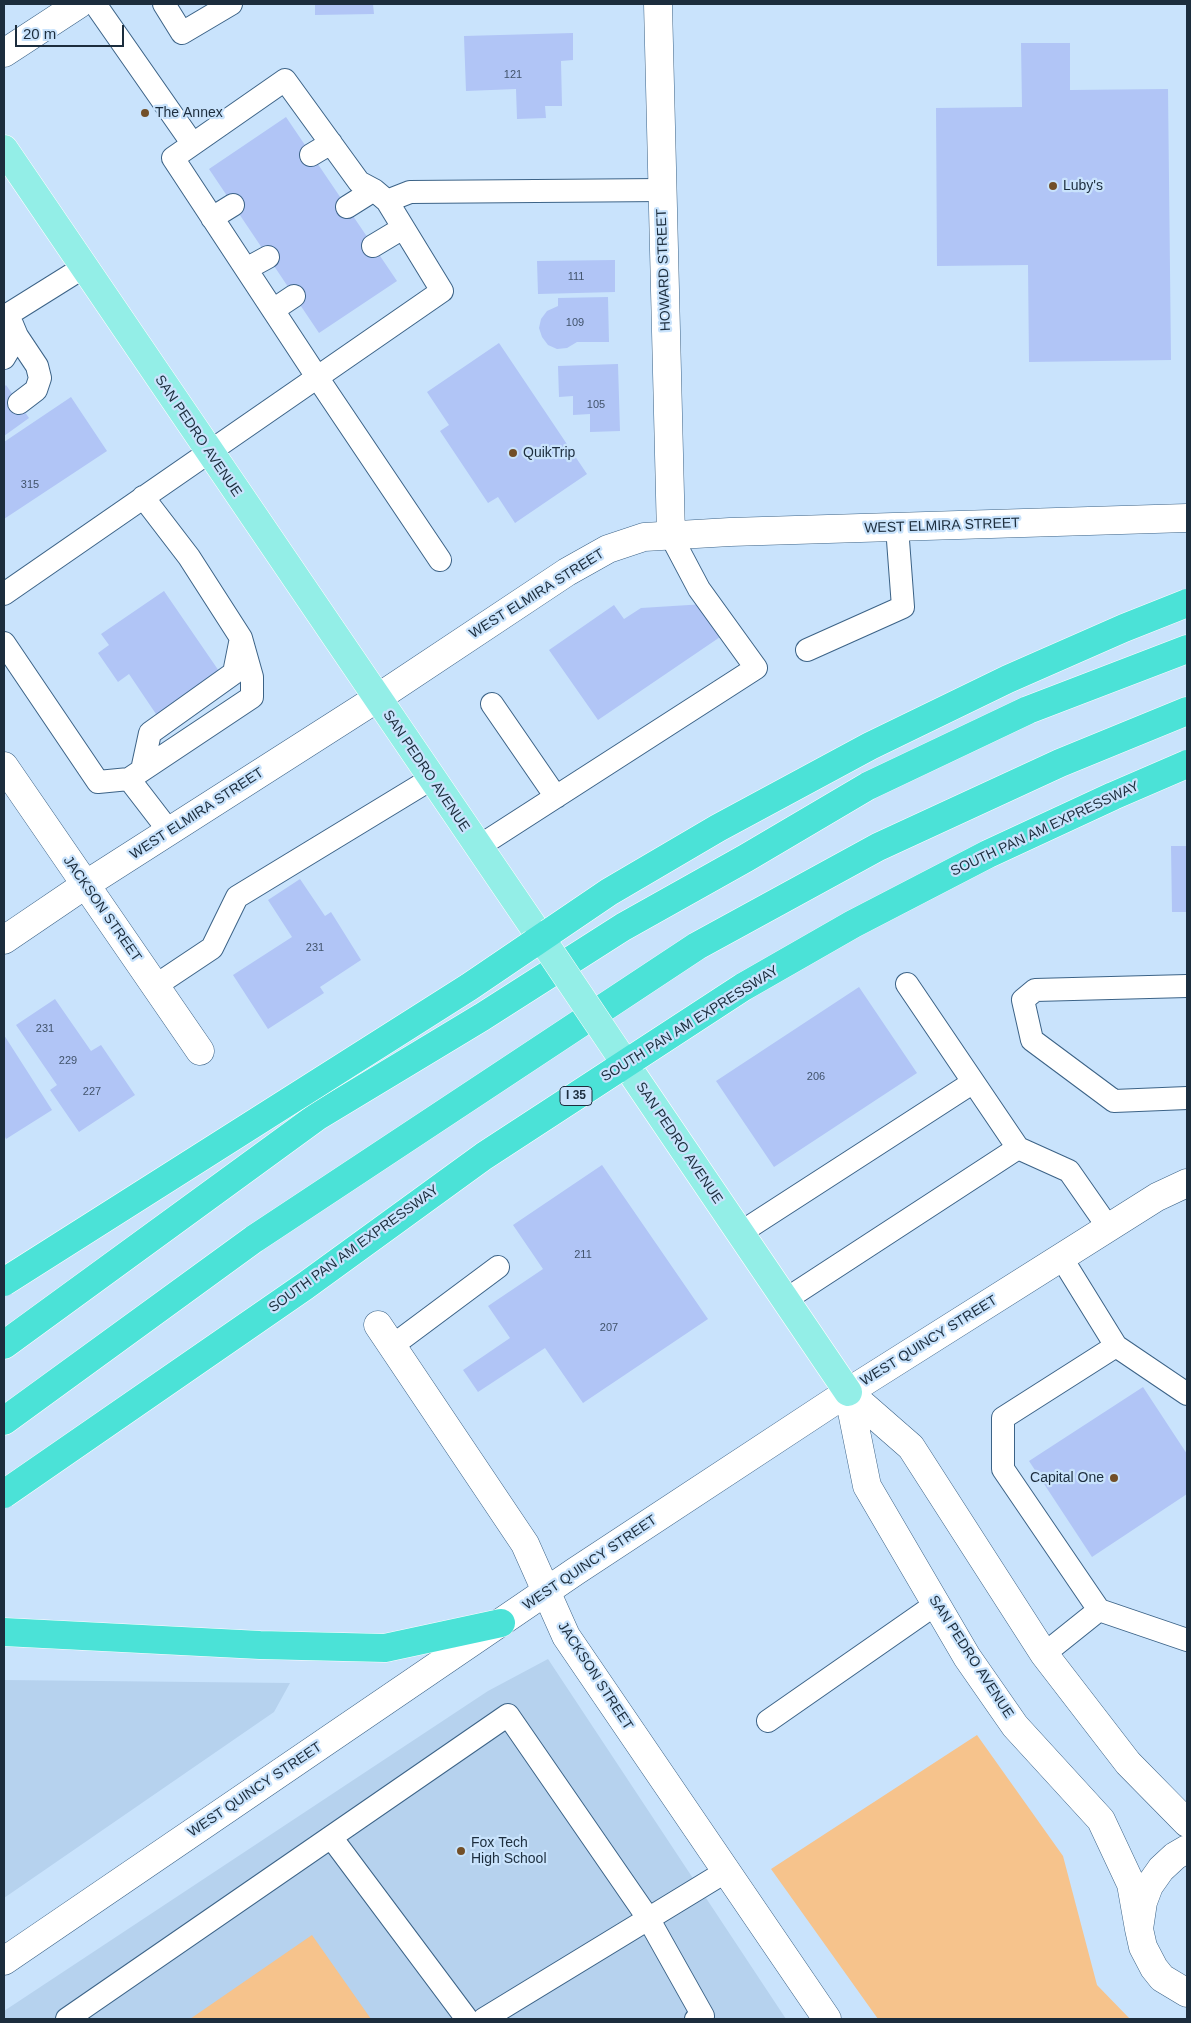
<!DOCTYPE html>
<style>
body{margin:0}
#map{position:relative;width:1191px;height:2023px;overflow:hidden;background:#c9e3fc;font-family:Arial,sans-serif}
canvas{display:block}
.frame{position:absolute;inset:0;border:5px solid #1c2d3d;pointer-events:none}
.scale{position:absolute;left:15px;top:25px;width:109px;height:22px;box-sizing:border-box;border:2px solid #1c2d3d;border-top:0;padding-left:6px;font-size:15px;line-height:18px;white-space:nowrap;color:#1c2d3d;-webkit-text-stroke:4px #c9e3fc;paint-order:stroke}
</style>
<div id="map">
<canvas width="1191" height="2023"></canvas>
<div class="frame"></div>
<div class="scale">20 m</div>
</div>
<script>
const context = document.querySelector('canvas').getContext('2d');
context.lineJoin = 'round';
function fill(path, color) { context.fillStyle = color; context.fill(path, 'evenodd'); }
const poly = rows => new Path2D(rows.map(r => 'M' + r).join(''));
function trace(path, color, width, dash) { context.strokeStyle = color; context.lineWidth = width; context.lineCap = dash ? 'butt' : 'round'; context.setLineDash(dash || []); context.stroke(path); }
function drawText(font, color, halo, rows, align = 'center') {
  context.font = font + ' Arial,sans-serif'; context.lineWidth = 4.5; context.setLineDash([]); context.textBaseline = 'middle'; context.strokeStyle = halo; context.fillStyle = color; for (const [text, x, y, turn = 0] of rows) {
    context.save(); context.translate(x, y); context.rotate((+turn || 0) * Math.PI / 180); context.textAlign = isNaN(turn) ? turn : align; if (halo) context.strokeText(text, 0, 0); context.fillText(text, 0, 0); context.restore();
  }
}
fill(poly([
 [548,1659,786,2019,4,2019,4,2011,488,1691],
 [4,1680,290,1683,274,1712,4,1898]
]), '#b6d2ee');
fill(poly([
 [977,1735,1063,1856,1097,1985,1130,2019,878,2019,771,1869],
 [312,1935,371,2019,190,2019]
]), '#f6c38c');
fill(poly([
 [315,4,373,4,374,14,315,15],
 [573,33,573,60,561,61,562,106,545,106,546,118,517,119,516,89,466,91,464,36],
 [1021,43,1070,43,1070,90,1168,89,1171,360,1029,362,1028,265,937,266,936,108,1022,107],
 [286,117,397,281,319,333,209,169],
 [615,260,615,292,538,294,537,261],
 [608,297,609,342,577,342,567,348,557,349,548,345,542,337,539,328,541,319,547,311,558,306,558,298],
 [499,343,587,474,515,523,498,497,488,503,440,431,449,425,427,392],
 [618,364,620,431,590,432,590,414,573,415,573,396,559,397,558,366],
 [6,385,29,418,4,436,4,387],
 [71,397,107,451,4,519,4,442],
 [164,591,221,674,158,717,129,674,118,682,98,653,109,645,101,634],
 [705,604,726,633,598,720,549,650,614,605,624,619,641,608],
 [1171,846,1187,846,1187,912,1172,912],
 [300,879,325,916,331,912,361,960,320,987,324,993,268,1029,233,975,292,937,268,900],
 [859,987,917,1073,774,1167,716,1081],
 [55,999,91,1051,101,1045,135,1095,79,1132,50,1090,57,1085,16,1025],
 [4,1035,52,1110,6,1139,4,1135],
 [602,1165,708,1319,583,1403,545,1348,478,1392,463,1370,510,1338,488,1306,543,1269,513,1225],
 [1143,1387,1187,1454,1187,1494,1092,1557,1029,1461]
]), '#b1c5f6');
const service = poly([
 [95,4,192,143],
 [164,4,182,33,231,4],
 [311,155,331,143],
 [387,201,374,190,359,182,285,80,173,158,317,377,440,560],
 [347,207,374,190],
 [212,218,233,205],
 [373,246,403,228],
 [246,269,268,257],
 [273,310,294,296],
 [4,317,84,267],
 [17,336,37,366,40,378,36,390,19,403],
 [4,358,17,336,12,324],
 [4,594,442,291,387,201,410,192,662,190],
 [4,643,98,782,129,779,169,831],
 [807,650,903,607,897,527],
 [492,704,556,797],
 [142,770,150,733,234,673,240,643],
 [129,779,252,697,252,677,241,638,189,557,143,497],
 [478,847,756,668,699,589,671,536],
 [155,986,212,948,237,897,431,779],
 [1187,986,1035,990,1023,1000,1032,1040,1114,1101,1187,1098],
 [1018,1148,1069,1171,1108,1227],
 [740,1233,972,1083],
 [785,1300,1018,1148,907,984],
 [392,1346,498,1267],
 [1116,1346,1187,1394],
 [1099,1610,1187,1640],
 [1044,1654,1099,1610,1003,1469,1003,1418,1116,1346,1061,1257],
 [768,1721,936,1604],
 [331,1837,467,2019],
 [67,2019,508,1715,648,1918,703,2016,696,2019],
 [484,2019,725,1872]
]);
const minor = poly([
 [658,4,671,536],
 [4,53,79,4],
 [4,766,200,1051],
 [378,1325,525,1544,566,1636,827,2019]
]);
const secondary = poly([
 [4,940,85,885,376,699,567,572,608,549,644,537,730,532,1187,518],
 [848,1392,867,1486,967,1657,1015,1726,1101,1820,1131,1884,1139,1929],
 [848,1392,911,1447,1044,1654,1128,1763,1187,1823],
 [1187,1849,1175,1856,1161,1869,1149,1886,1143,1902,1139,1929,1143,1947,1154,1968,1162,1978,1187,1993],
 [4,1961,576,1571,848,1392,1157,1197,1187,1183]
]);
const primary = poly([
 [4,149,539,935],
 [629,1069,848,1392]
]);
const motorway = poly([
 [4,1345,318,1116,482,1017,623,927,746,858,868,786,1028,710,1187,649],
 [4,1421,254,1239,697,946,878,847,1060,763,1187,711],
 [4,1632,260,1645,385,1648,501,1623]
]);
trace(service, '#3c6387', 24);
trace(minor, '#3c6387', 29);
trace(secondary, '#3c6387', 29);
trace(primary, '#fff', 29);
trace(motorway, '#fff', 29);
trace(service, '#fff', 22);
trace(minor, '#fff', 28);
trace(secondary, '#fff', 28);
trace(primary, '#93eee7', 28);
trace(motorway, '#4be2d7', 28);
const primaryBridge = poly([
 [539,935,629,1069]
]);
const motorwayBridge = poly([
 [4,1282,469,987,609,892,718,828,870,746,1008,679,1124,628,1187,603],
 [4,1494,305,1286,484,1156,743,987,853,924,988,854,1113,796,1187,764]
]);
trace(primaryBridge, '#fff', 29, []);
trace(motorwayBridge, '#fff', 29, []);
trace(primaryBridge, '#93eee7', 28);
trace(motorwayBridge, '#4be2d7', 28);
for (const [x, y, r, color] of [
 [145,113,5,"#724f28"],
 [1053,186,5,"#724f28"],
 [513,453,5,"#724f28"],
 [1114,1478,5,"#724f28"],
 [461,1851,5,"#724f28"]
]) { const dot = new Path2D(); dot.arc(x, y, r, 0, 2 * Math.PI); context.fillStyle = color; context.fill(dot); trace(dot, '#c9e3fc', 2); }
drawText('11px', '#41536b', null, [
 ["121",513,75],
 ["111",576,277],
 ["109",575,323],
 ["105",596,405],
 ["315",30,485],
 ["231",315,948],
 ["231",45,1029],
 ["229",68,1061],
 ["206",816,1077],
 ["227",92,1092],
 ["211",583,1255],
 ["207",609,1328]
]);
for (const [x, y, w] of [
 [576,1096,32]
]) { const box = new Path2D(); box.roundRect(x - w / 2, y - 9.5, w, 19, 4); context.fillStyle = '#c9e3fc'; context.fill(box); trace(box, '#1c2d3d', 1); }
drawText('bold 12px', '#1c2d3d', null, [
 ["I 35",576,1096]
]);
drawText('14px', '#1c2d3d', '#c9e3fc', [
 ["The Annex",155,113],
 ["Luby's",1063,186],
 ["QuikTrip",523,453],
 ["Capital One",1104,1478,"right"],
 ["Fox Tech",471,1843],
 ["High School",471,1859]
], 'left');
drawText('14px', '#1c2d3d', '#c9e3fc', [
 ["HOWARD STREET",664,270,-92],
 ["SAN PEDRO AVENUE",198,436,56],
 ["WEST ELMIRA STREET",942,526,-2],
 ["WEST ELMIRA STREET",537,594,-32],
 ["SAN PEDRO AVENUE",426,771,56],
 ["WEST ELMIRA STREET",197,814,-33],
 ["SOUTH PAN AM EXPRESSWAY",1045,829,-25],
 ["JACKSON STREET",102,909,55],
 ["SOUTH PAN AM EXPRESSWAY",690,1024,-32],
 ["SAN PEDRO AVENUE",679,1143,56],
 ["SOUTH PAN AM EXPRESSWAY",354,1249,-36],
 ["WEST QUINCY STREET",929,1341,-32],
 ["WEST QUINCY STREET",590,1563,-34],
 ["SAN PEDRO AVENUE",971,1657,57],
 ["JACKSON STREET",595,1676,57],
 ["WEST QUINCY STREET",255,1790,-34]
]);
</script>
